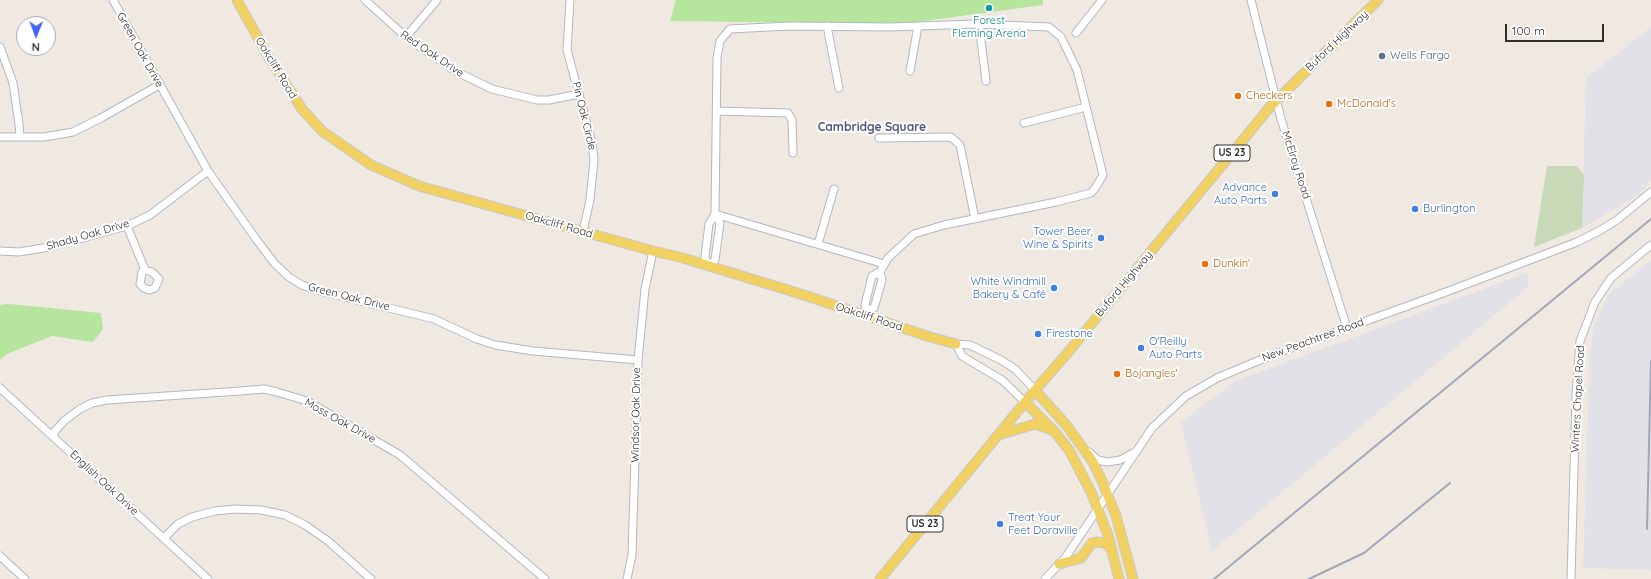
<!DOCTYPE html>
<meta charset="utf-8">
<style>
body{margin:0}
#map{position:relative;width:1651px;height:579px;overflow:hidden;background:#efe9e1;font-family:Quicksand,sans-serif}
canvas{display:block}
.north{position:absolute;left:16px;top:16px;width:40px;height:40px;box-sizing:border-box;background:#fff;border:1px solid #ababab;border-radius:50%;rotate:181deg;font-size:11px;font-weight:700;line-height:16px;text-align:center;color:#2e2e2e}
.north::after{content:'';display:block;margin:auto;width:14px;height:18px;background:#4264fb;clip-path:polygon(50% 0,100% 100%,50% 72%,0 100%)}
.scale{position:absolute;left:1505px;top:24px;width:99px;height:18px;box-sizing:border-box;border:2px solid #2e2e2e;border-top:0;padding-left:5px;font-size:12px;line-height:14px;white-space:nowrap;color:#2e2e2e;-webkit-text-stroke:3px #fff;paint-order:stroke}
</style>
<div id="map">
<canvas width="1651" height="579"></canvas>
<div class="north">N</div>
<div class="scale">100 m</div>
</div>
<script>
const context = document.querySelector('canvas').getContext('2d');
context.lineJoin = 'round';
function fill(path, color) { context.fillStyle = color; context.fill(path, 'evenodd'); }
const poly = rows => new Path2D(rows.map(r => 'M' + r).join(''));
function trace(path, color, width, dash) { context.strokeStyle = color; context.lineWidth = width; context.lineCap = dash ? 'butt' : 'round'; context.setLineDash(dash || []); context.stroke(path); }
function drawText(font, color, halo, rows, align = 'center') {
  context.font = font + ' Quicksand,sans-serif'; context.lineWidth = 4; context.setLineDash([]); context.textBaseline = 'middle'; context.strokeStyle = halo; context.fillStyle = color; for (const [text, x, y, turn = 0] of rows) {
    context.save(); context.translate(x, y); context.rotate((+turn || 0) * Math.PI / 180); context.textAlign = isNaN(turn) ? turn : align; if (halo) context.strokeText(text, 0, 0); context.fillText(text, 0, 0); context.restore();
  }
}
fill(poly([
 [1651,27,1651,180,1641,193,1582,228,1586,78],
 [1651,260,1651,570,1583,568,1590,354,1594,326,1608,295],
 [1527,273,1529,286,1212,551,1181,422,1236,381]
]), '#e3e1e8');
fill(poly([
 [676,0,1043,0,1043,5,902,24,670,21],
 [9,304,101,313,103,329,93,342,52,336,7,354,0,360,0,305]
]), '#b6e59e');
fill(poly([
 [1547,166,1577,166,1584,175,1582,228,1534,247]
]), '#c8d9b8');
const minor = poly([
 [113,0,208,171,256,239,275,264,289,277,302,285,316,290,434,319,477,339,495,345,533,351,638,360],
 [365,0,406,37,457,72,492,89,537,100,549,100,579,94],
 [570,0,567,50,592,143,594,160,590,200,583,231],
 [1251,0,1281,119,1347,328],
 [979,25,986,81],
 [827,26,839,88],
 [1076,33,1102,0],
 [406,37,437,0],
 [0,47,13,83,19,124,20,137],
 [910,71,918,26],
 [717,111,788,113,792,120,793,153],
 [1024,123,1086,107],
 [0,137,44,137,73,132,101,118,159,85],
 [879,138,951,137,960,145,975,219],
 [715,214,720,223,715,260,708,266,705,257,709,224,715,214,717,58,720,41,730,29,789,26,890,27,974,24,1049,27,1061,37,1077,70,1103,175,1096,187,1091,193,1056,202,944,225,914,234,888,258,880,272,872,276,865,305,868,310,866,316],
 [715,214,884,264],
 [127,226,145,270],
 [818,244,834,189],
 [0,251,19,252,49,247,127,226,150,215,208,171],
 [145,270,152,272,159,279,155,288,149,290,144,288,140,284,142,272,145,270],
 [868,310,874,308,882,280,880,272],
 [956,344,970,345,1001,360,1015,369,1035,390],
 [956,344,962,356,1002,380,1025,402],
 [0,388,208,579],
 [53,436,55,431,64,421,80,409,92,403,107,400,240,391,264,389,277,392,307,401,400,455,545,579],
 [1089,452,1098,460,1107,462,1120,460,1133,453],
 [164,538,178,524,192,517,215,511,235,509,261,510,285,515,305,525,328,541,371,579],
 [0,556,25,579],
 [627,579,632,555,638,360,645,289,653,251],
 [1045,579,1065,558,1152,428,1186,396,1217,378,1272,355,1446,292,1577,242,1599,231,1617,220,1651,192],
 [1571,579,1576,395,1580,341,1595,302,1611,278,1651,245]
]);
const major = poly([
 [237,0,268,56,302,109,322,131,371,165,419,186,653,251,683,258,804,295,930,337,956,344],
 [1035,390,1067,426,1093,462,1102,481,1116,516,1133,579],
 [1025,402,1054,431,1069,450,1091,492,1108,535,1119,579],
 [998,435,1035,424,1052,430],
 [1059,564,1081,558,1092,543,1097,542,1105,543,1112,550],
 [880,579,1035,390,1065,356,1270,107,1378,0]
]);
trace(minor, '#b4b7c1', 9);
trace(major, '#c9c9c9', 11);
trace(minor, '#fff', 7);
trace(major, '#f2d163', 9);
trace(poly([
 [1647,529,1651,361],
 [1214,579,1651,219],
 [1309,579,1364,553,1450,483]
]), '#a3a6b8', 2);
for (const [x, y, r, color] of [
 [989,8,4,"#0f9aa8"],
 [1382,56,4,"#5c6f8a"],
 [1238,96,4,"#e8710a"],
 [1329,104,4,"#e8710a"],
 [1275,194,4,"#3f7fe0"],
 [1415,209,4,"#3f7fe0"],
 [1101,238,4,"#3f7fe0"],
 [1205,264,4,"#e8710a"],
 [1054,288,4,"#3f7fe0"],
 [1038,334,4,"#3f7fe0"],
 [1141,348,4,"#3f7fe0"],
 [1117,374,4,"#e8710a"],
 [1000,524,4,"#3f7fe0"]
]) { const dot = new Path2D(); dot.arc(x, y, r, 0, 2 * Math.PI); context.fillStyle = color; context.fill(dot); trace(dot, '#fff', 1.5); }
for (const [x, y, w] of [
 [1232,153,36],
 [925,524,36]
]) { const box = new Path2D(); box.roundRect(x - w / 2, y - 8, w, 16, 3); context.fillStyle = '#fff'; context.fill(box); trace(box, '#2e2e2e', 1); }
drawText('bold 10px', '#2e2e2e', null, [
 ["US 23",1232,153],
 ["US 23",925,524]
]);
drawText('11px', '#0d838f', '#fff', [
 ["Forest",989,21],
 ["Fleming Arena",989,34]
]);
drawText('11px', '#2e2e2e', '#fff', [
 ["Buford Highway",1337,41,-44],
 ["Green Oak Drive",140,50,61],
 ["Red Oak Drive",432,54,34],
 ["Oakcliff Road",276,68,59],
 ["Pin Oak Circle",584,116,76],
 ["McElroy Road",1296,165,72],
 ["Oakcliff Road",559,225,16],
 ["Shady Oak Drive",88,235,-16],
 ["Buford Highway",1124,284,-50],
 ["Green Oak Drive",349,297,14],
 ["Oakcliff Road",869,317,18],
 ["New Peachtree Road",1313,340,-20],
 ["Winters Chapel Road",1578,399,-87],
 ["Windsor Oak Drive",636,415,-89],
 ["Moss Oak Drive",340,421,29],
 ["English Oak Drive",104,483,43]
]);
drawText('11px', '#4e5e75', '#fff', [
 ["Wells Fargo",1390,56]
], 'left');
drawText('11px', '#c56008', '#fff', [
 ["Checkers",1246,96],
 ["McDonald's",1337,104],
 ["Dunkin'",1213,264],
 ["Bojangles'",1125,374]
], 'left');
drawText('11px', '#366cbe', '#fff', [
 ["Advance",1267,188,"right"],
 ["Auto Parts",1267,201,"right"],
 ["Burlington",1423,209],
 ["Tower Beer,",1093,232,"right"],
 ["Wine & Spirits",1093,245,"right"],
 ["White Windmill",1046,282,"right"],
 ["Bakery & Café",1046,295,"right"],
 ["Firestone",1046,334],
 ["O'Reilly",1149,342],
 ["Auto Parts",1149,355],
 ["Treat Your",1008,518],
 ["Feet Doraville",1008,531]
], 'left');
drawText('bold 12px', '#4d5680', '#fff', [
 ["Cambridge Square",872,127]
]);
</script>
